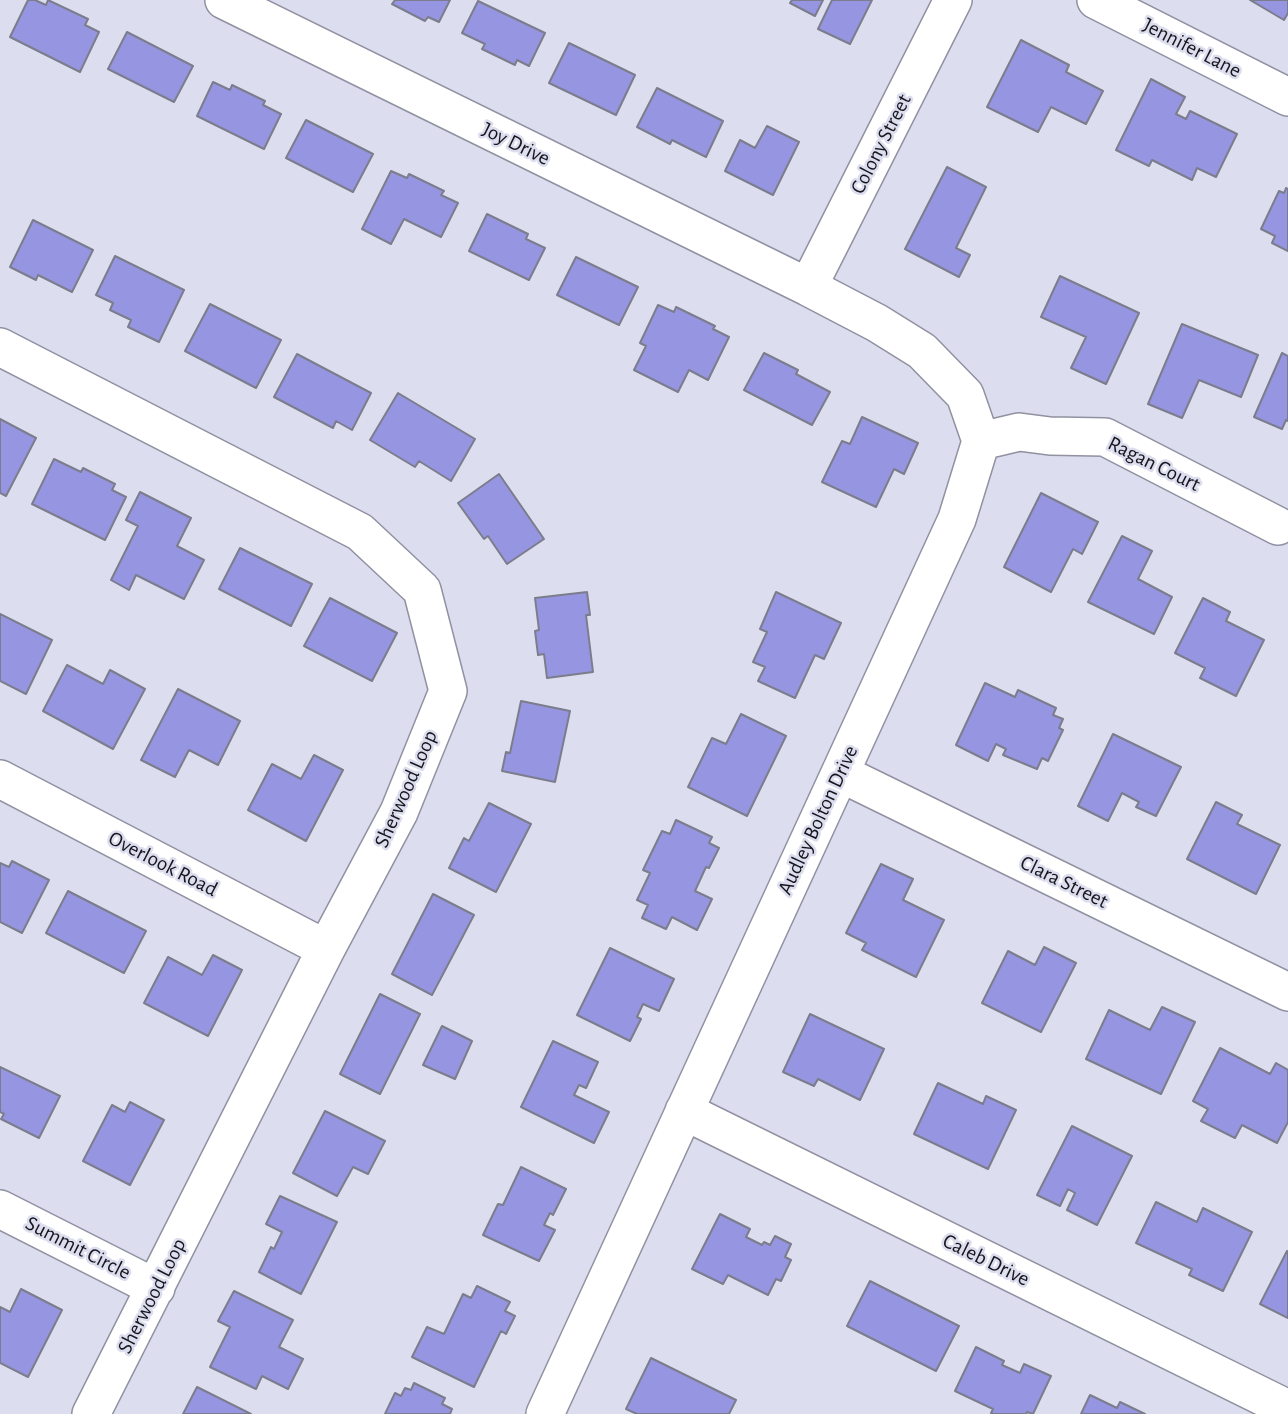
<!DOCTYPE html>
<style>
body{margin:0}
canvas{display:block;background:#dcddee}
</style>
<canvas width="1288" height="1414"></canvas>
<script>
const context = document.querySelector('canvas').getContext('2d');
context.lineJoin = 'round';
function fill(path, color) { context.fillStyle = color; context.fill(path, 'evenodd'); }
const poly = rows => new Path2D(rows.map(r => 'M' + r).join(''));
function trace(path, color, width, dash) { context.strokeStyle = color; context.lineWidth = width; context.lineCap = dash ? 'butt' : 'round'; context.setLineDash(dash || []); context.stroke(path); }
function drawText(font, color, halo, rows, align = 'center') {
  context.font = font + ' "Alegreya Sans",sans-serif'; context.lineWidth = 5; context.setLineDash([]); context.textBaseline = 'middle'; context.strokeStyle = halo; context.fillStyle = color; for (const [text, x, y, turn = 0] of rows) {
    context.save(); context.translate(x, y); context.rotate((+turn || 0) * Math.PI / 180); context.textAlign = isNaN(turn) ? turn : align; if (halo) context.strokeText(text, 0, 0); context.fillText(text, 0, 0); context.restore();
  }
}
const building = poly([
 [28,0,35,0,46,5,48,0,88,19,85,25,99,32,80,72,10,37,28,0],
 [395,0,450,0,439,22,428,17,425,21,392,4,395,0],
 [792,0,823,0,815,16,790,3,792,0],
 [832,0,872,0,850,44,818,29,832,0],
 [1250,0,1288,0,1288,13,1284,20,1250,0],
 [478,1,545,33,529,66,517,60,515,65,482,49,485,44,462,33,478,1],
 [127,32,193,66,174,102,108,69,127,32],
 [1021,40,1069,65,1066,72,1103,91,1086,124,1051,107,1038,132,987,107,1021,40],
 [569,43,635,75,616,115,549,83,569,43],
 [1151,79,1185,97,1176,114,1186,119,1190,111,1237,134,1216,177,1197,168,1192,180,1152,160,1149,166,1116,150,1151,79],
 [213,82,230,90,232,85,265,101,263,105,281,114,264,149,197,116,213,82],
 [657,88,723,121,706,157,672,140,670,144,637,127,657,88],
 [306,120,373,154,353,192,286,158,306,120],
 [767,126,799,142,773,195,725,171,740,140,755,148,767,126],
 [947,167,986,187,956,248,970,255,959,277,905,249,947,167],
 [391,171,407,178,409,174,444,191,441,195,458,203,441,237,404,219,391,244,362,229,391,171],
 [1286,188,1288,189,1288,251,1272,243,1275,236,1261,229,1279,191,1284,193,1286,188],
 [487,214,528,234,526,239,545,248,529,280,469,251,487,214],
 [33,220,93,250,72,292,38,275,36,280,10,267,33,220],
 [115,256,184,290,159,342,128,327,131,320,110,310,113,303,96,295,115,256],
 [576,257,638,287,619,325,557,295,576,257],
 [1060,276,1139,313,1106,384,1071,368,1086,337,1041,317,1060,276],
 [210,304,281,340,256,388,185,351,210,304],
 [658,305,674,312,676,307,715,326,713,329,729,337,708,380,689,370,678,392,634,370,646,346,640,343,658,305],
 [1182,324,1258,355,1241,397,1199,380,1182,418,1148,404,1182,324],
 [764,353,798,370,796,374,830,392,812,425,744,390,764,353],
 [1282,353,1288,356,1288,421,1286,420,1282,429,1254,417,1282,353],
 [297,354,371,393,352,430,336,421,333,428,274,397,297,354],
 [398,393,475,439,451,481,419,461,415,467,370,440,398,393],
 [862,417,918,443,904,474,894,469,876,507,822,482,842,441,850,444,862,417],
 [0,419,36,438,6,496,0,493,0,419],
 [54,459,81,472,83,468,115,484,112,490,126,497,105,540,32,504,54,459],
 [499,474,544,539,507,564,488,536,484,539,458,503,499,474],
 [140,492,191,518,177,546,204,560,184,599,136,575,129,590,111,580,138,526,126,520,140,492],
 [1041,493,1098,522,1082,554,1073,549,1051,592,1004,567,1041,493],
 [1122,536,1152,551,1138,579,1172,597,1154,634,1088,602,1122,536],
 [240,548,312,584,291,626,219,589,240,548],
 [587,592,590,615,586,615,593,672,547,678,544,654,538,655,535,631,539,630,535,598,587,592],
 [776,592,841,623,824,659,815,655,795,698,758,681,765,667,753,662,767,632,760,629,776,592],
 [330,598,397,633,372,681,304,646,330,598],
 [1203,598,1230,612,1226,621,1264,640,1236,696,1200,678,1205,668,1175,653,1203,598],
 [0,614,52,640,26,694,0,681,0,614],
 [67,665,103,684,110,670,145,689,113,749,43,711,67,665],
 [985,683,1015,697,1018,690,1056,708,1053,715,1063,719,1059,728,1063,730,1048,761,1042,758,1037,769,1003,755,1006,749,996,744,988,761,956,745,985,683],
 [178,689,240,721,218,765,189,750,175,777,141,760,178,689],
 [521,701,570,711,555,782,502,771,506,752,510,753,521,701],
 [741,714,786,736,747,816,688,787,712,738,726,744,741,714],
 [1113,734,1181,767,1156,816,1136,807,1139,802,1122,793,1108,821,1078,806,1113,734],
 [314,755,343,770,306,841,248,810,272,764,301,779,314,755],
 [1216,802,1242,815,1237,824,1280,845,1256,894,1187,859,1216,802],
 [489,803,531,824,496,892,449,868,464,838,469,841,489,803],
 [676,820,712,837,709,843,719,848,709,868,706,867,695,891,712,899,697,930,672,917,666,929,642,918,648,905,637,900,650,873,643,870,662,831,670,834,676,820],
 [12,861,49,880,22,933,0,922,0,863,9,867,12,861],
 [881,864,913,879,903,900,944,920,916,977,862,950,866,943,846,933,881,864],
 [68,891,146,931,124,973,46,933,68,891],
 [433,894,474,915,432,995,392,974,433,894],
 [1044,947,1076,963,1041,1032,982,1003,1008,951,1035,965,1044,947],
 [610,948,674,979,659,1011,643,1004,637,1017,641,1019,630,1041,577,1015,610,948],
 [213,955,242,970,208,1036,144,1003,168,957,202,975,213,955],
 [380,994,420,1014,380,1094,340,1074,380,994],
 [1162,1007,1195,1022,1161,1094,1086,1059,1109,1010,1150,1030,1162,1007],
 [810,1014,884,1049,860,1100,818,1079,814,1086,783,1072,810,1014],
 [442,1026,472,1041,455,1079,423,1065,442,1026],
 [553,1041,598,1062,586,1088,579,1085,574,1095,609,1112,594,1143,521,1107,553,1041],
 [1220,1048,1270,1074,1276,1063,1288,1070,1288,1122,1277,1143,1242,1125,1235,1138,1201,1121,1208,1109,1193,1101,1220,1048],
 [0,1067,60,1096,39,1138,1,1119,4,1114,0,1112,0,1067],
 [938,1083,983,1104,986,1096,1016,1110,988,1169,914,1134,938,1083],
 [130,1102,164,1120,130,1185,83,1161,112,1105,125,1112,130,1102],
 [325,1111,385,1141,368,1174,353,1167,337,1196,293,1173,325,1111],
 [1072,1126,1132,1156,1097,1225,1067,1210,1075,1193,1068,1189,1060,1206,1037,1195,1072,1126],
 [521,1167,566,1189,553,1215,550,1213,544,1225,555,1230,539,1261,483,1235,498,1204,503,1205,521,1167],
 [280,1196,337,1222,301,1294,259,1272,271,1247,274,1249,282,1232,266,1224,280,1196],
 [1156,1202,1197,1222,1203,1208,1252,1232,1223,1291,1189,1275,1192,1269,1136,1243,1156,1202],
 [720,1214,750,1229,746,1237,762,1245,764,1242,770,1245,775,1236,791,1244,785,1257,791,1260,781,1281,776,1279,768,1295,728,1275,723,1284,692,1269,720,1214],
 [1287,1251,1288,1252,1288,1318,1260,1304,1287,1251],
 [870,1281,959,1326,936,1371,847,1326,870,1281],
 [477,1286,510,1302,505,1311,515,1316,506,1334,501,1331,474,1387,412,1357,427,1327,444,1334,463,1294,471,1298,477,1286],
 [21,1289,62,1310,28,1377,0,1363,0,1307,10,1312,21,1289],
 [234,1291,293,1320,279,1347,303,1359,288,1389,262,1376,256,1389,210,1367,230,1327,218,1321,234,1291],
 [976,1347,1004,1361,1002,1365,1020,1373,1024,1364,1051,1376,1033,1414,1027,1412,1026,1414,993,1414,991,1413,993,1409,955,1391,976,1347],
 [651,1358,736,1400,729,1414,637,1414,626,1409,651,1358],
 [414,1383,445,1398,442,1404,452,1409,450,1414,385,1414,395,1393,401,1396,405,1388,411,1390,414,1383],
 [197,1387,251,1414,183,1414,197,1387],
 [1090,1395,1117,1408,1120,1402,1145,1414,1081,1414,1090,1395]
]);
fill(building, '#9695e1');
trace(building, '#7c7d8c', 2);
const minor = poly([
 [224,0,808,287,877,323,922,351,965,395,981,441,957,519,545,1414],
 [1096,0,1288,97],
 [808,287,953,0],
 [0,347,360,532,422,590,448,691,399,812,326,949,91,1414],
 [981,441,1019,432,1050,436,1105,437,1278,526],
 [840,773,1288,992],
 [0,779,326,949],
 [684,1111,1288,1409],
 [0,1209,156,1288]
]);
trace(minor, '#9091a1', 40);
trace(minor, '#fff', 37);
drawText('21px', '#15151b', '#dcddee', [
 ["Jennifer Lane",1192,48,27],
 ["Joy Drive",516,144,26],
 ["Colony Street",881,144,-63],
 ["Ragan Court",1154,464,26],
 ["Sherwood Loop",406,789,-66],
 ["Audley Bolton Drive",818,820,-65],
 ["Overlook Road",163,864,27],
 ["Clara Street",1064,882,26],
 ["Summit Circle",78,1248,27],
 ["Caleb Drive",986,1260,26],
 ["Sherwood Loop",152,1296,-63]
]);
</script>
